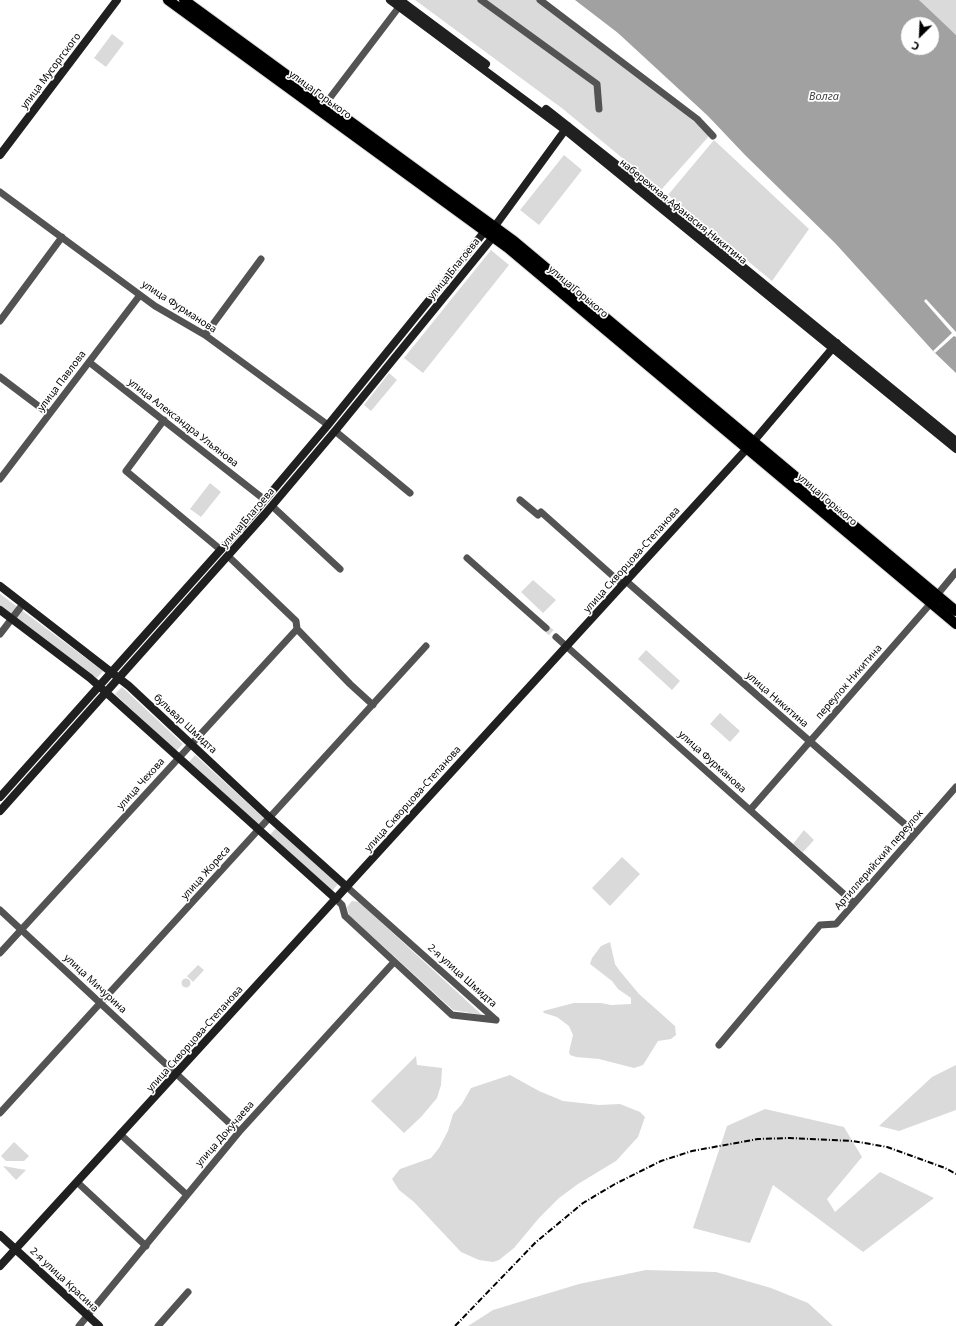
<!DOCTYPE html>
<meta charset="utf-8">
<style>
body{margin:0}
#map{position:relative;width:956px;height:1326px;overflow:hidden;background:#fff;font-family:"Noto Sans",sans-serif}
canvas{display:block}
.north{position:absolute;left:900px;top:16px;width:40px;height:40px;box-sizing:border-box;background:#fff;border:1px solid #999;border-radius:50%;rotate:204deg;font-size:11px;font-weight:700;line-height:16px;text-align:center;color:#000}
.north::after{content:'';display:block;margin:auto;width:14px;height:18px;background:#000;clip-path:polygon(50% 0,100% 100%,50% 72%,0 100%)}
</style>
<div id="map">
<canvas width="956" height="1326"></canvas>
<div class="north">С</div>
</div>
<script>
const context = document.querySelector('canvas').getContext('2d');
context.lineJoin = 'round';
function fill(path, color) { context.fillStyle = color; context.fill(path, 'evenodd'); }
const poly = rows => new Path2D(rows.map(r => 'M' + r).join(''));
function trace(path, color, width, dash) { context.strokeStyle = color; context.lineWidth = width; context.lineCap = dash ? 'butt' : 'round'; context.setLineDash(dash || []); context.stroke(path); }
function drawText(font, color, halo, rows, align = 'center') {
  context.font = font + ' "Noto Sans",sans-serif'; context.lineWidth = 3.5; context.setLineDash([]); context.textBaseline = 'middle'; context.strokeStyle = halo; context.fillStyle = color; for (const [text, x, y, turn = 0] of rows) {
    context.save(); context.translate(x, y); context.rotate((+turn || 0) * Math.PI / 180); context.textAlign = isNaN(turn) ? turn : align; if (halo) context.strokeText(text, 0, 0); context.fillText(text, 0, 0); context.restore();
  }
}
fill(poly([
 [415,0,538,0,651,86,710,135,661,190,563,109],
 [919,0,956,0,956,35,931,13],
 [112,34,124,43,106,67,94,58],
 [714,140,809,229,772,281,668,195],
 [564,155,582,170,539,225,520,210],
 [491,250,509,265,423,373,404,358],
 [389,373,397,380,371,411,364,405],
 [210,483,221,492,201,517,190,509],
 [533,580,556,600,543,613,521,592],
 [0,594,103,671,97,678,0,606],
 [646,650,680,681,672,690,638,659],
 [122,687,183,744,176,751,115,694],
 [720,713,740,731,730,742,710,724],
 [195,755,266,820,260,826,189,762],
 [276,828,338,884,332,891,270,835],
 [804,830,814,840,803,852,793,844],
 [622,857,640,874,610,906,592,888],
 [352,901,359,902,482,1015,453,1010,349,915,347,907],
 [610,942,615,964,619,970,639,994,675,1026,676,1035,671,1039,658,1041,643,1065,634,1068,599,1059,576,1057,570,1055,569,1052,573,1035,569,1026,557,1017,544,1013,543,1011,574,1003,601,1003,611,1005,631,1004,631,998,618,989,612,981,590,964,592,958,601,946],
 [198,965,204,970,193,982,187,976],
 '181.5 983a4.5 4.5 0 1 1 9 0a4.5 4.5 0 1 1-9 0Z',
 [416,1056,417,1065,442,1068,441,1085,437,1098,421,1117,404,1133,371,1101],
 [956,1065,956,1110,899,1131,879,1126,932,1077],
 [510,1075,539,1091,563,1101,599,1105,620,1104,640,1112,645,1117,638,1137,616,1161,578,1184,559,1198,539,1218,514,1248,499,1260,493,1262,479,1260,461,1252,414,1202,399,1190,392,1179,400,1169,431,1158,439,1148,448,1131,453,1114,462,1104,471,1088],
 [765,1109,844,1127,862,1157,827,1199,835,1212,880,1172,934,1198,863,1252,773,1185,750,1243,693,1228,727,1126],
 [14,1142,29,1156,24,1161,6,1161,1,1156],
 [3,1166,26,1170,16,1180],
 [646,1270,716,1272,771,1288,808,1303,833,1326,468,1326,493,1310,579,1284]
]), '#dadada');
fill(poly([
 [575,0,919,0,956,35,956,373,934,352,835,243,745,155,708,116,618,33],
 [908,24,932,24,932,48,908,48]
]), '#a1a1a1');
fill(poly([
 [926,299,956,332,956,337,954,336,935,353,933,351,952,333,924,301]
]), '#fff');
trace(poly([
 [546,628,556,637]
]), '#d9d9d9', 7, [7, 3.5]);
const primary = poly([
 [168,0,508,248,956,624],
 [184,0,514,241,956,611]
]);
trace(primary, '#dbdbdb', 12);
trace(poly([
 [481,0,597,84,599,109],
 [540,0,697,119,713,136],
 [323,107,399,7],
 [0,192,155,306,205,335,328,425],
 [0,321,62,237],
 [205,335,261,259],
 [89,362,265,500],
 [0,377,49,414],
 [164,420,126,471,221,550],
 [335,431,410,493],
 [0,479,140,295],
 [520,500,538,515,541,512,623,585],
 [272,506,340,569],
 [228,556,296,621,297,629,350,684,373,705],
 [467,558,546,628],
 [626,581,915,833],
 [937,595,956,572],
 [0,634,23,604],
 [556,637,854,903],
 [750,810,931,603],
 [347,887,496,1020],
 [336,899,342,905,345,916,452,1015,496,1020],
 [0,910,239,1132],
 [0,953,297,629],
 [719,1045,820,925,836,924,956,787],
 [0,1113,426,646],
 [120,1134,187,1195],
 [77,1182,146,1246],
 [79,1326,239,1132,394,962],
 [158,1326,188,1292]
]), '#535353', 7);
trace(poly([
 [390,0,565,130,956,449],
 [400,0,486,64],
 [546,109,660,199,956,441],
 [0,155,117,0],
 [0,586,129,686,270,818,347,887],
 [0,610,90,678,336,899],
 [0,797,258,508,328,425,485,231,489,229],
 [0,811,265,514,335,431,493,237,495,226,568,126],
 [0,1235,99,1326],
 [0,1266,753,442,837,343]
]), '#202020', 8);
trace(primary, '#000', 10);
trace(poly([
 [455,1326,536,1242,583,1203,615,1184,661,1161,692,1151,758,1139,789,1138,853,1141,887,1147,945,1168,956,1174]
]), '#000', 2, [6, 2, 1, 2]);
drawText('10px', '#000', '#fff', [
 ["улица Мусоргского",51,71,-53],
 ["улица Горького",320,95,36],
 ["набережная Афанасия Никитина",683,212,39],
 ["улица Благоева",454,269,-51],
 ["улица Горького",578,292,40],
 ["улица Фурманова",179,307,33],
 ["улица Павлова",62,381,-53],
 ["улица Александра Ульянова",183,423,38],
 ["улица Горького",827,500,40],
 ["улица Благоева",248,518,-49],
 ["улица Скворцова-Степанова",632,560,-48],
 ["переулок Никитина",849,682,-49],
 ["улица Никитина",777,700,41],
 ["бульвар Шмидта",185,724,43],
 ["улица Фурманова",712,762,42],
 ["улица Чехова",141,784,-48],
 ["улица Скворцова-Степанова",413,799,-48],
 ["Артиллерийский переулок",879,860,-49],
 ["улица Жореса",206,873,-48],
 ["2-я улица Шмидта",462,976,42],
 ["улица Мичурина",95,984,43],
 ["улица Скворцова-Степанова",195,1039,-48],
 ["улица Докучаева",225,1134,-49],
 ["2-я улица Красина",64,1280,43]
]);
drawText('italic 11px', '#424242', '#fff', [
 ["Волга",824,97]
]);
</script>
